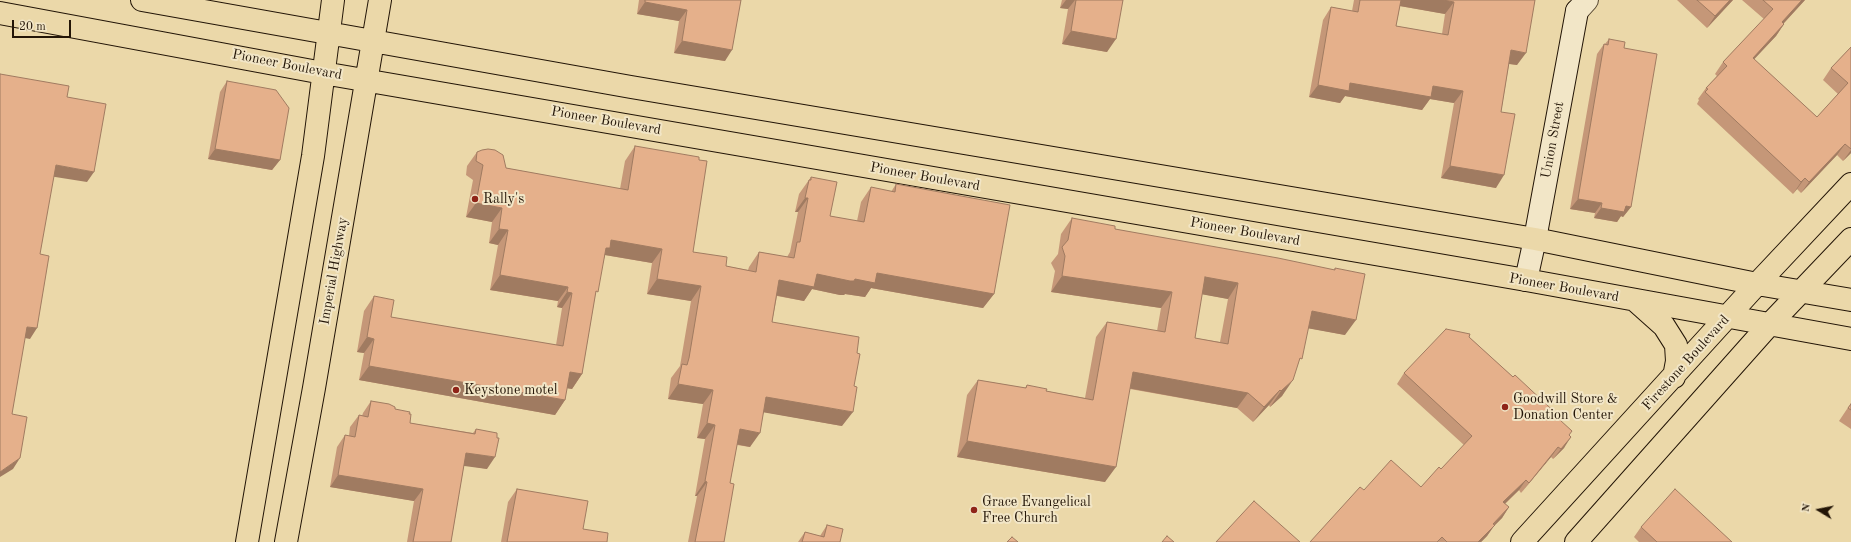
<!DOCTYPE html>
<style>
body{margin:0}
#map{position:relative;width:1851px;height:542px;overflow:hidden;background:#ebd8a9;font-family:"Old Standard TT",serif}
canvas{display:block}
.north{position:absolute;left:1799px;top:490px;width:40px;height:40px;-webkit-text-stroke:3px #f2e6c7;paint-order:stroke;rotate:280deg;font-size:11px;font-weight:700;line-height:16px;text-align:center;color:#231507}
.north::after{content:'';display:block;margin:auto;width:14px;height:18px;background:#231507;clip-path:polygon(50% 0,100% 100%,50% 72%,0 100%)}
.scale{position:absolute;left:12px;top:20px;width:59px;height:18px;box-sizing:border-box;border:2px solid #231507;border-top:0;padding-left:5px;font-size:12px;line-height:14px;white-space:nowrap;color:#231507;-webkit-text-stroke:3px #f2e6c7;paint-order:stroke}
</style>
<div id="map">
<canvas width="1851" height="542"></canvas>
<div class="north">N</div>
<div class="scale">20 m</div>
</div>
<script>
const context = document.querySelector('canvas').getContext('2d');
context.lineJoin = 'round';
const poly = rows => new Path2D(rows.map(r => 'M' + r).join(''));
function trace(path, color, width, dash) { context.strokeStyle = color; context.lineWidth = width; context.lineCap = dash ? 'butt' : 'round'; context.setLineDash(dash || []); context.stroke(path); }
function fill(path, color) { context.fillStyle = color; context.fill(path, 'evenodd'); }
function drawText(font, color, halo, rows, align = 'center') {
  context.font = font + ' "Old Standard TT",serif'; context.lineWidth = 4; context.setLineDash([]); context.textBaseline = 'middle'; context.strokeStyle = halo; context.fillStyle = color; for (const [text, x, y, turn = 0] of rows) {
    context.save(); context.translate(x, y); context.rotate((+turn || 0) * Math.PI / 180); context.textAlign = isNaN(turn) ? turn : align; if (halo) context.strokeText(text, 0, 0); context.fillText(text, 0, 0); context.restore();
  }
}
const street = poly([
 [1577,11,1587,0]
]);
const secondary = poly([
 [1526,280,1535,239,1577,11]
]);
const primary = poly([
 [142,0,631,87,1535,239,1757,284,1851,300],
 [0,13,323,73,1526,280,1851,339],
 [1636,301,1664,326,1676,345,1677,361,1674,377],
 [247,542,313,156,333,0],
 [286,542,314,388,380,0],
 [1522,542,1757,284,1851,184],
 [1576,542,1769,325,1851,239]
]);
trace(street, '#554630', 24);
trace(secondary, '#231507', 24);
trace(primary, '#231507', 24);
trace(street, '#f2e6c7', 22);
trace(secondary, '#f2e6c7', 22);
trace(primary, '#ebd8a9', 22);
fill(poly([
 [639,0,741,0,725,61,674,53,679,21,637,14],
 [1062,0,1123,0,1107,52,1062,44,1068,9,1060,8],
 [1354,0,1535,0,1517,65,1509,64,1501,112,1496,188,1441,178,1454,103,1430,99,1422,110,1345,96,1340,103,1309,97,1323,20,1331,7,1352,11],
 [1400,6,1445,14,1442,34,1396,26],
 [1677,0,1733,0,1707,28],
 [1742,0,1805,0,1783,24,1784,24,1776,36,1754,59,1817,117,1838,94,1823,80,1831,68,1851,47,1851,153,1843,161,1837,155,1801,193,1797,189,1793,194,1697,104,1699,100,1698,99,1706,88,1717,76,1715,74,1723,62,1764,19],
 [1609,39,1624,48,1631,207,1623,217,1621,216,1617,222,1594,218,1595,213,1570,209,1597,54,1604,44,1605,44],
 [227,81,280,160,272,170,208,159,220,92],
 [635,146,693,252,726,266,748,270,749,267,759,252,787,257,790,252,798,212,795,212,799,194,811,177,830,216,857,221,861,202,871,187,891,192,896,184,994,294,983,308,871,288,865,297,845,294,844,295,840,295,812,289,804,301,777,296,772,322,842,426,764,412,750,447,737,445,730,483,724,542,688,542,697,496,695,496,705,439,697,438,703,404,668,399,671,378,680,366,691,301,647,294,652,263,605,255,595,296,582,374,572,389,567,388,565,400,555,415,359,380,364,353,357,352,364,311,374,296,391,317,556,345,562,308,557,307,558,301,490,290,498,245,489,243,492,222,466,217,473,180,466,175,467,166,477,152,506,168,620,189,625,161],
 [1072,218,1115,229,1334,270,1335,268,1345,335,1308,328,1298,364,1282,396,1270,407,1269,405,1253,422,1237,408,1130,389,1105,482,957,457,967,395,978,380,1025,388,1027,385,1046,391,1085,398,1096,337,1107,322,1157,331,1161,308,1051,292,1055,271,1051,263,1058,254,1061,234],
 [1202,294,1228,299,1220,342,1195,338],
 [1469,337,1513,377,1561,418,1560,420,1569,435,1564,448,1553,459,1551,457,1521,493,1519,490,1505,504,1509,507,1502,518,1494,526,1487,536,1481,542,1310,542,1421,487,1441,469,1464,445,1397,384,1404,373],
 [371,401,409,414,410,423,473,433,476,429,487,469,464,465,451,542,407,542,414,501,330,487,337,447,345,435,349,436,350,427,359,415,362,416,363,413],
 [1851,403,1851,429,1839,421],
 [517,489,583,529,607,542,501,542,508,502],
 [827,525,840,542,798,542,805,532,820,536],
 [1641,527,1732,542,1639,542,1634,537]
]), '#c59778');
fill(poly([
 [1066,0,1075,0,1068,9,1060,8],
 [1397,0,1443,0,1454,2,1445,14,1394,5],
 [1730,0,1733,0,1707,28,1715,16],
 [1802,0,1805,0,1774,34,1782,22],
 [645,2,687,10,679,21,637,14],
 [1784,24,1776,36,1745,69,1753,58],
 [1071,31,1116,39,1107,52,1062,44],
 [682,41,732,50,725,61,674,53],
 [1511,50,1526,53,1517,65,1503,63],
 [1350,83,1433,86,1463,91,1454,103,1430,99,1422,110,1345,96,1340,103,1309,97,1318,85],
 [1845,144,1837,155,1801,193,1809,182],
 [215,149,280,160,272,170,208,159],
 [1851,150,1851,153,1843,161],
 [56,165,94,172,87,182,49,176],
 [1450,166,1504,175,1496,188,1441,178],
 [1805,178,1797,189,1793,194,1801,182],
 [805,198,808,198,798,212,795,212],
 [1578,199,1602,203,1595,213,1570,209],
 [476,203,502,208,492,222,466,217],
 [1626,206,1631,207,1623,217,1621,216,1617,222,1594,218,1601,208],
 [499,229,508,230,498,245,489,243],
 [611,240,662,249,652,263,605,255,596,262],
 [877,273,994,294,983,308,871,288,865,297,845,294,844,295,840,295,812,289,804,301,769,294,779,280,817,274,855,279],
 [500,275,568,287,558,301,490,290],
 [1062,276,1172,292,1161,308,1051,292],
 [1205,277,1238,283,1228,299,1195,293],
 [657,279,701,286,691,301,647,294],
 [567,292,572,293,562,308,557,307],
 [1312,311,1356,320,1345,335,1301,327],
 [27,327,37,328,30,339,20,337],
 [367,337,374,339,364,353,357,352],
 [369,366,565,400,555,415,359,380],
 [570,372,582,374,572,389,560,387],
 [1133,372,1248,393,1237,408,1122,387],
 [1293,380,1282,396,1270,407,1281,391],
 [678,384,713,390,703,404,668,399],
 [1280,390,1269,405,1253,422,1264,407],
 [766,397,853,412,842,426,756,411],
 [707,423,715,425,705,439,697,438],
 [740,429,760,433,750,447,730,443],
 [1571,437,1564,448,1553,459,1561,449],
 [967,441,1116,467,1105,482,957,457],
 [1558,447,1551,457,1521,493,1529,483],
 [466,453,495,457,487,469,457,465],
 [20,458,13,469,0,477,0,472],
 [338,475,423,489,414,501,330,487],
 [1526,480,1519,490,1496,512,1503,502],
 [705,481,707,482,697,496,695,496],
 [1509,507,1502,518,1494,526,1487,536,1481,542,1478,542]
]), '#a07b61');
const building = poly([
 [645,0,741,0,732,50,682,41,687,10,645,2,645,0],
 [1076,0,1123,0,1116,39,1071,31,1076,0],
 [1360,0,1401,0,1396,26,1448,35,1454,2,1443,0,1535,0,1526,53,1511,50,1501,112,1515,114,1504,175,1450,166,1463,91,1433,86,1431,97,1350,83,1349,91,1318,85,1331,7,1358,12,1360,0],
 [1697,0,1730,0,1715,16,1697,0],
 [1763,0,1802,0,1782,22,1784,24,1753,58,1817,117,1848,83,1831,68,1851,47,1851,149,1845,144,1809,182,1805,178,1801,182,1705,92,1708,89,1706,88,1727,66,1723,62,1773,9,1763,0],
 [1609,39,1625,42,1624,48,1657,54,1631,207,1626,206,1624,212,1601,208,1602,203,1578,199,1604,44,1608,45,1609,39],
 [0,74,69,86,67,97,106,104,94,172,56,165,40,254,49,256,37,328,27,327,12,414,27,417,20,458,0,472,0,74],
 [227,81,276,90,289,108,280,160,215,149,227,81],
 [635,146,699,157,699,160,707,161,693,252,727,257,726,266,756,272,759,252,794,258,797,242,800,242,808,198,805,198,809,180,811,180,811,177,837,182,830,216,864,222,871,187,895,192,896,184,1010,205,994,294,877,273,875,283,855,279,854,281,850,281,817,274,814,287,779,280,772,322,859,337,857,353,860,354,854,386,857,387,853,412,766,397,760,433,740,429,730,483,734,484,724,542,695,542,707,482,705,481,715,425,707,423,713,390,678,384,682,364,687,365,689,358,701,286,657,279,662,249,611,240,610,248,606,248,598,292,596,291,582,374,570,372,565,400,369,366,374,339,367,337,374,296,394,300,391,317,563,346,572,293,567,292,568,287,500,275,508,230,499,229,502,208,476,203,483,165,476,161,477,152,482,150,488,149,495,150,503,155,506,168,628,190,635,146],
 [1072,218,1115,226,1115,229,1278,258,1335,270,1335,268,1365,274,1356,320,1312,311,1302,359,1300,358,1293,380,1281,391,1280,390,1264,407,1248,393,1133,372,1116,467,967,441,978,380,1026,388,1027,385,1047,389,1046,391,1093,400,1107,322,1165,332,1172,292,1062,276,1065,256,1062,247,1068,240,1072,218],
 [1205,277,1238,283,1228,344,1195,338,1205,277],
 [1446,329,1470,334,1469,337,1513,377,1515,375,1561,418,1560,420,1572,431,1569,435,1571,437,1561,449,1558,447,1529,483,1526,480,1503,502,1509,507,1493,524,1495,525,1478,542,1447,542,1442,537,1437,542,1310,542,1360,487,1364,490,1391,460,1421,487,1439,467,1441,469,1472,436,1404,373,1446,329],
 [371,401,389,404,395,407,395,409,410,412,409,414,411,414,410,423,475,434,476,429,497,433,497,438,499,438,495,457,466,453,451,542,413,542,423,489,338,475,345,435,355,437,359,415,368,417,371,401],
 [1851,404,1851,410,1848,408,1851,404],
 [517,489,588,501,583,529,608,533,607,542,507,542,517,489],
 [1675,489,1732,542,1657,542,1641,527,1675,489],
 [1254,501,1300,542,1216,542,1254,501],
 [827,525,843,529,840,542,802,542,805,532,824,537,827,525],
 [1167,536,1174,542,1162,542,1167,536],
 [1012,537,1018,542,1007,542,1012,537]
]);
fill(building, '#e5b08b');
trace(building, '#a07b61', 1);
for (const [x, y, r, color] of [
 [475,199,4,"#8f2418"],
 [456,390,4,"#8f2418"],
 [1505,407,4,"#8f2418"],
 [974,510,4,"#8f2418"]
]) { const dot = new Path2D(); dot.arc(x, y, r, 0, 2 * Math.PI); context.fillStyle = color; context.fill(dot); trace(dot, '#f2e6c7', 1.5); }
drawText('14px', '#231507', '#f2e6c7', [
 ["Pioneer Boulevard",287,65,11],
 ["Pioneer Boulevard",606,121,10],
 ["Union Street",1553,140,-80],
 ["Pioneer Boulevard",925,177,10],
 ["Pioneer Boulevard",1245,232,10],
 ["Imperial Highway",334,271,-80],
 ["Pioneer Boulevard",1564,288,10],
 ["Firestone Boulevard",1686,363,-48]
]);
drawText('14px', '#231507', '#f2e6c7', [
 ["Rally's",483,199],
 ["Keystone motel",464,390],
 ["Goodwill Store &",1513,399],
 ["Donation Center",1513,415],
 ["Grace Evangelical",982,502],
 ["Free Church",982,518]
], 'left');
</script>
